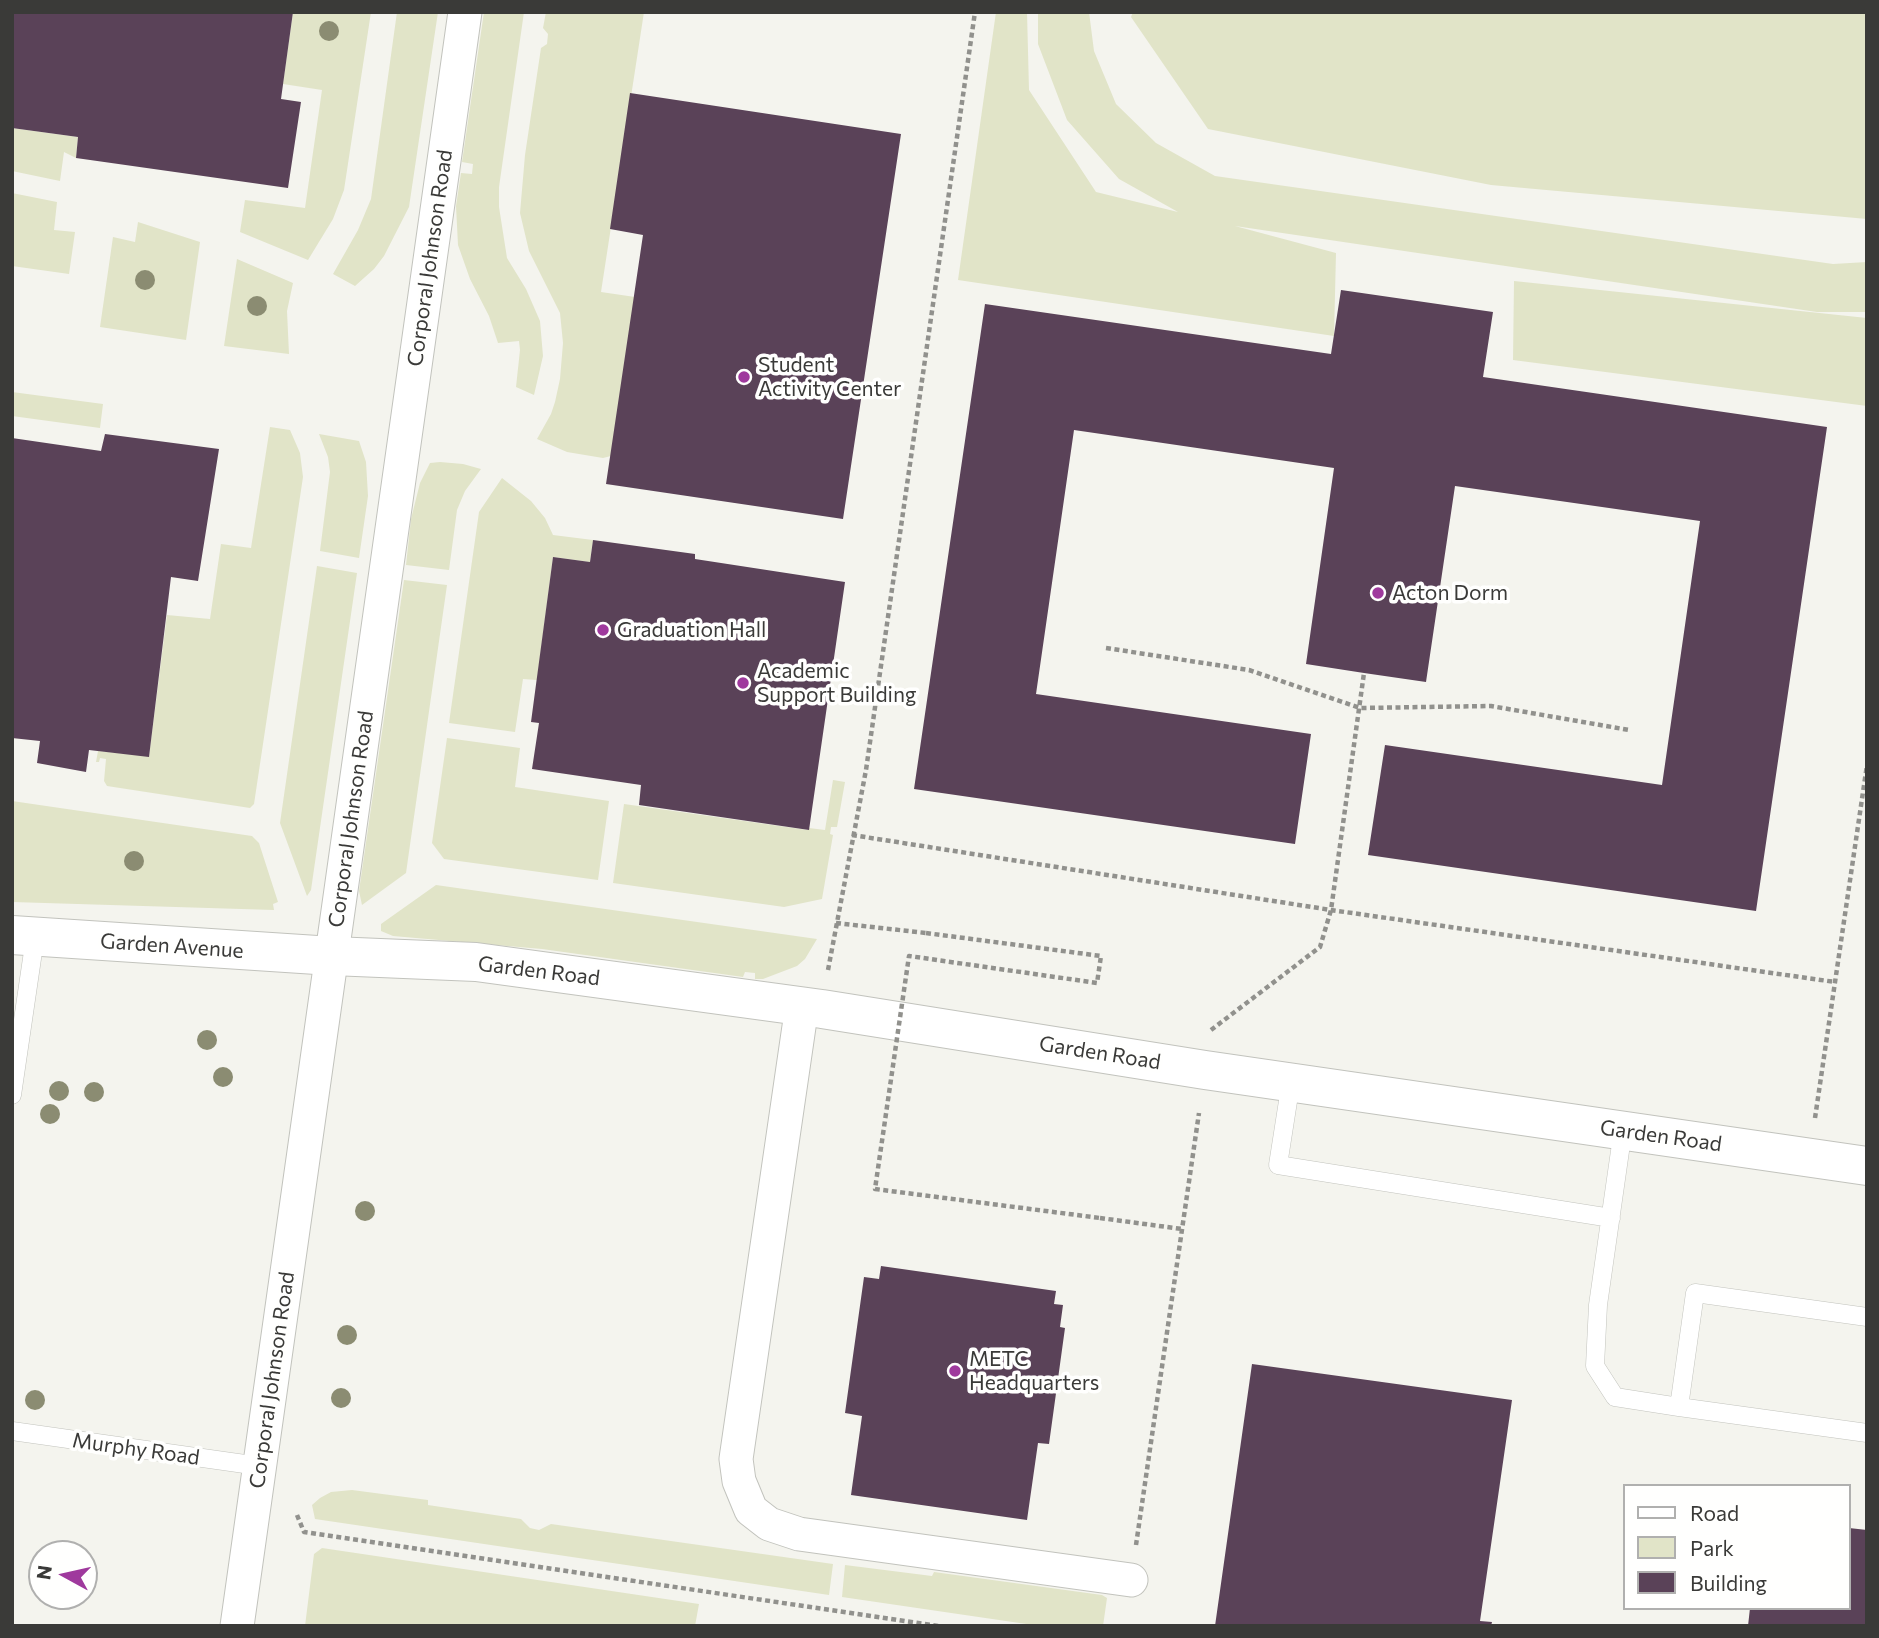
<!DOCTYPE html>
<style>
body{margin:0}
#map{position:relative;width:1879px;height:1638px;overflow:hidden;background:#f4f4ee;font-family:Commissioner,sans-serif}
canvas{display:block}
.frame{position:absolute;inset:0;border:14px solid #3a3a38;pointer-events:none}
.legend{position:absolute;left:1623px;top:1484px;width:228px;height:126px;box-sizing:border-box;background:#fffffe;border:2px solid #b0b0af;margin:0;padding:9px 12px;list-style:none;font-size:21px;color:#3a3a38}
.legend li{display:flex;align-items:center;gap:14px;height:35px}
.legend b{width:35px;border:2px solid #b0b0af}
.north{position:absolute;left:28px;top:1540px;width:70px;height:70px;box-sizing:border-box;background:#fffffe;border:2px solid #b0b0af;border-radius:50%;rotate:278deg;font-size:19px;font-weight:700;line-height:28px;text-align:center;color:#3a3a38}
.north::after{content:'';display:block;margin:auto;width:24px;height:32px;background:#9f399d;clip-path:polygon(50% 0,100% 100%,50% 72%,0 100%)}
</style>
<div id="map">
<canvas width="1879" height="1638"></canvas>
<div class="frame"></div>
<ul class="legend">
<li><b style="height:9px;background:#fff"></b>Road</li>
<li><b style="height:19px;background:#e1e4c8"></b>Park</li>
<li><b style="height:19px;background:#5a4258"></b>Building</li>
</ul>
<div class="north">N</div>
</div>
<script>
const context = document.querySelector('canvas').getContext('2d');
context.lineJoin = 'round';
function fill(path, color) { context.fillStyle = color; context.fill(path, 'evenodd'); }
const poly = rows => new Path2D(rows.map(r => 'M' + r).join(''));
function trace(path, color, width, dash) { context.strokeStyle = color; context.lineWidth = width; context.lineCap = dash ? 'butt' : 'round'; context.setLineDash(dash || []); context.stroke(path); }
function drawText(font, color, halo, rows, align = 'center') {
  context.font = font + ' Commissioner,sans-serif'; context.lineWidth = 7; context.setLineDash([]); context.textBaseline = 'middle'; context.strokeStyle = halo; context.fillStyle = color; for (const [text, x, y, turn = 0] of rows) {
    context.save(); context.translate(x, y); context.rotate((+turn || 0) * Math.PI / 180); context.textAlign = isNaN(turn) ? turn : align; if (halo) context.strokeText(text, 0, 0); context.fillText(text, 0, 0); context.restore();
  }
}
fill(poly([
 [293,12,371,12,344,190,333,219,308,260,240,232,245,200,305,208,322,90,283,84],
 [397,12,438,12,409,207,384,256,374,269,355,286,333,274,358,230,371,199],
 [484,12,524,12,499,187,499,207,507,258,526,289,540,321,543,356,534,395,516,387,520,350,519,341,498,343,489,316,470,279,458,245,456,206,461,173,472,174,473,164,462,162],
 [546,12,644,12,601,292,635,297,611,456,603,458,567,452,537,439,551,414,555,402,560,379,563,343,560,313,529,251,520,213,525,155,541,48,547,44,548,34,543,28],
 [996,12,1027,12,1029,90,1096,192,1178,212,1119,179,1067,120,1038,44,1038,12,1089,12,1094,51,1116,104,1156,143,1215,176,1833,264,1867,262,1867,312,1817,312,1235,226,1336,253,1334,336,958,280],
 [1133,12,1867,12,1867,219,1491,185,1208,129,1131,17],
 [12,128,78,137,76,158,64,152,60,181,12,171],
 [12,193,57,202,54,230,75,232,69,274,12,266],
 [138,222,200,242,186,340,100,327,113,237,135,242],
 [237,259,293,283,287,311,289,354,224,346],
 [1514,281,1867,318,1867,406,1513,360],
 [12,392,103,404,100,428,12,416],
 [270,427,290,430,300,453,303,477,254,804,250,808,107,786,104,781,106,759,100,758,99,762,96,762,98,751,149,756,167,615,210,619,221,544,251,548],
 [319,434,359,441,366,462,368,496,359,558,320,551,330,472,328,457],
 [440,462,463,464,481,469,465,491,457,510,449,570,406,565,411,519,420,483,430,463],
 [502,478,531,501,545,518,553,535,593,540,590,562,553,557,537,680,523,679,515,732,449,723,479,512],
 [317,566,357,573,313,876,311,890,307,896,280,823],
 [404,580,447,585,406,873,362,905,359,891],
 [447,738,520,748,515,787,609,801,598,880,444,859,432,843],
 [833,780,845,782,837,827,831,827,830,834,833,835,822,899,784,907,613,883,624,804,808,830,809,828,825,830],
 [12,801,252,836,259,843,278,902,273,904,274,910,12,902],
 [436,885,817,939,805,959,797,966,763,979,755,979,755,973,745,972,743,977,542,949,393,936,381,931,381,924],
 [352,1490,428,1500,428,1505,521,1519,530,1528,539,1530,551,1524,833,1564,829,1595,315,1519,312,1505,320,1498,331,1492],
 [322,1548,699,1604,695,1626,305,1626,314,1554],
 [845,1565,932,1576,934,1572,1102,1595,1107,1598,1103,1626,1040,1626,842,1597]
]), '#e1e4c8');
fill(poly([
 [12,12,293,12,281,99,301,102,288,188,76,158,78,137,12,128],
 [630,93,901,134,843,519,606,484,643,235,610,229],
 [1341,290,1493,312,1483,377,1827,427,1756,911,1368,855,1385,745,1662,785,1700,521,1455,486,1426,682,1364,673,1306,664,1334,468,1074,430,1036,694,1311,734,1295,844,914,789,985,304,1331,354],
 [105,434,219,449,198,581,171,577,149,757,89,750,86,772,37,763,40,741,12,738,12,438,101,451],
 [593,540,695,554,695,559,845,582,809,830,639,805,641,785,532,769,539,723,531,722,553,557,590,562],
 [881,1266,1056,1291,1054,1304,1063,1305,1060,1327,1065,1328,1049,1444,1038,1443,1027,1520,851,1495,862,1416,845,1413,864,1277,879,1279],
 [1252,1364,1512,1400,1480,1621,1492,1622,1491,1626,1215,1626],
 [1849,1528,1867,1530,1867,1626,1748,1626,1750,1608,1849,1608]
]), '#5a4258');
const lane = poly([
 [1291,1082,1278,1165,1611,1218],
 [12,1095,35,938],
 [1623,1130,1598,1305,1595,1366,1615,1397,1679,1407,1695,1293,1867,1317],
 [1679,1407,1867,1433],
 [12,1431,259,1466]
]);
const street = poly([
 [802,1006,736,1459,739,1481,751,1510,769,1524,799,1534,1131,1580],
 [237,1626,465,12]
]);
const secondary = poly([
 [12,935,332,956,476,962,822,1009,1205,1070,1867,1166]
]);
trace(lane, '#c2c3bd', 19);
trace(street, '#c2c3bd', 35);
trace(secondary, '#c2c3bd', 40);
trace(poly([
 [1106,648,1249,670,1360,708,1491,706,1629,730],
 [852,835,1331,910,1835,982],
 [836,923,926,933],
 [828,970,866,770,975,12],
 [1211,1030,1320,947,1331,910,1364,673],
 [1815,1118,1867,765],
 [1100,1218,1182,1229],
 [297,1515,304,1532,938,1626],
 [1136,1545,1199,1113]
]), '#91918d', 4.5, [5, 3.5]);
trace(lane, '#fff', 18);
trace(street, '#fff', 33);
trace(secondary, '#fff', 38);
trace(poly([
 [926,933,1101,956,1097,983,909,956,875,1189,1100,1218]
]), '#91918d', 4.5, [5, 3.5]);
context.fillStyle = '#8b8c72';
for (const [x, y] of [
 [329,31],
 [145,280],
 [257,306],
 [134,861],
 [207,1040],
 [223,1077],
 [59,1091],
 [94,1092],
 [50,1114],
 [365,1211],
 [347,1335],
 [341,1398],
 [35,1400]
]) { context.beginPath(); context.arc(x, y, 10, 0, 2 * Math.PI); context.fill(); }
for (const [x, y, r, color] of [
 [744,377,7,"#9f399d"],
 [1378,593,7,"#9f399d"],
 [603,630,7,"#9f399d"],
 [743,683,7,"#9f399d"],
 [955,1371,7,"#9f399d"]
]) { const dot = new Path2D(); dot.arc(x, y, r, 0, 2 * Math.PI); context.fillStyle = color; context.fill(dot); trace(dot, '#fffffe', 2.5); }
drawText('21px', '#3a3a38', '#fffffe', [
 ["Corporal Johnson Road",430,258,-82],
 ["Corporal Johnson Road",351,819,-82],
 ["Garden Avenue",172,946,4],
 ["Garden Road",539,971,7],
 ["Garden Road",1100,1053,9],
 ["Garden Road",1661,1136,8],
 ["Corporal Johnson Road",272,1380,-82],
 ["Murphy Road",136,1449,8]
]);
drawText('21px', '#3a3a38', '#fffffe', [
 ["Student",758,365],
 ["Activity Center",758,389],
 ["Acton Dorm",1392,593],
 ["Graduation Hall",617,630],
 ["Academic",757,671],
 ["Support Building",757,695],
 ["METC",969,1359],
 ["Headquarters",969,1383]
], 'left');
</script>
